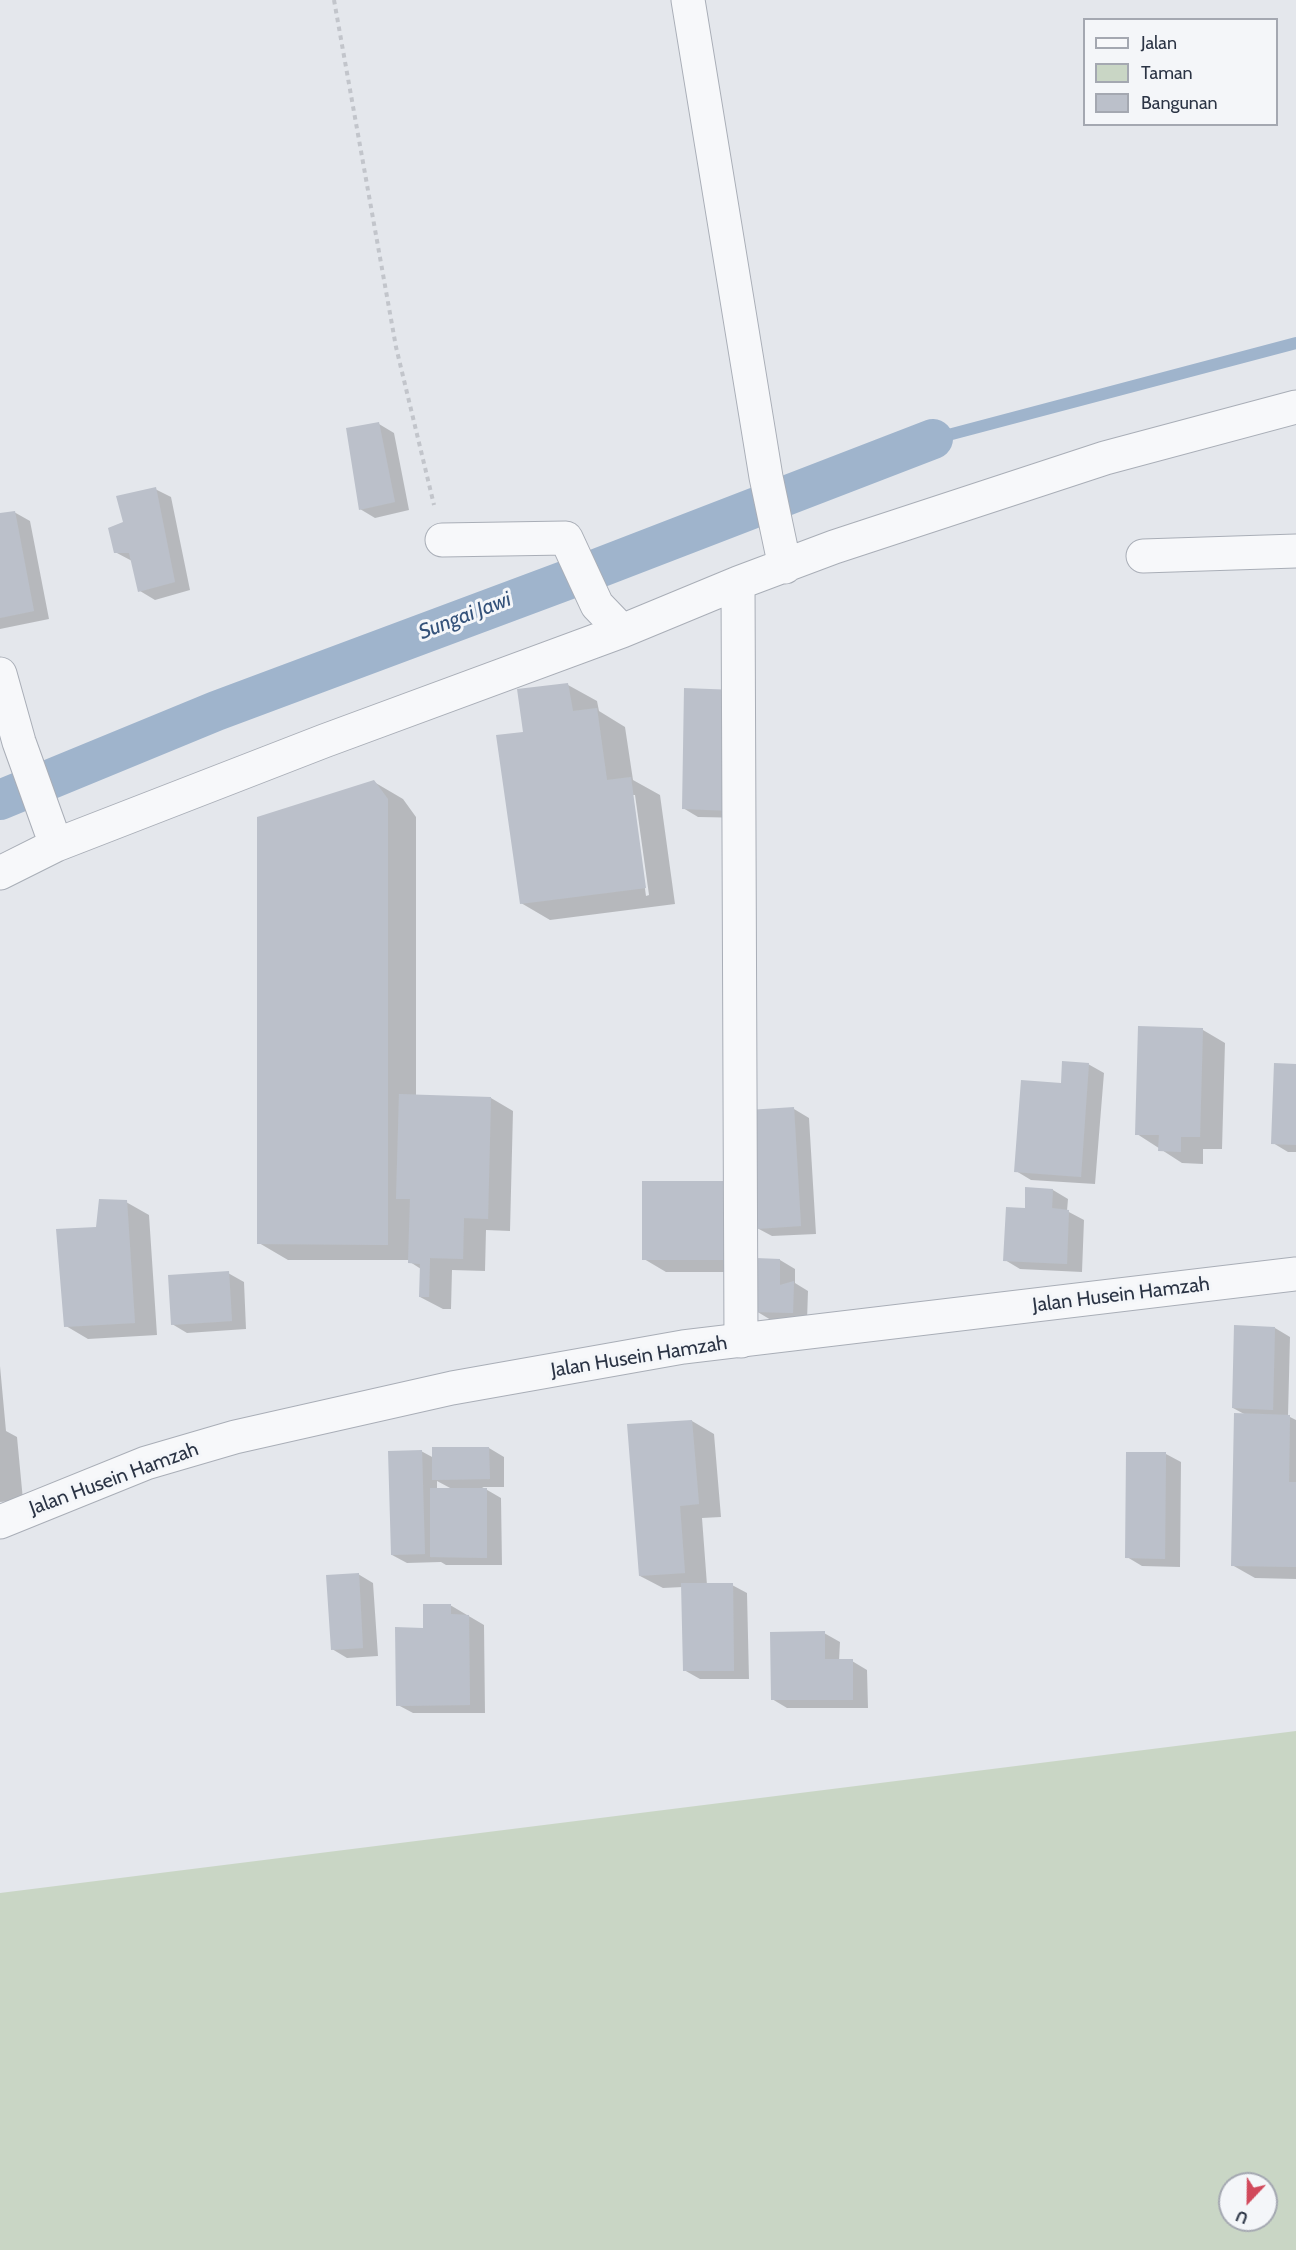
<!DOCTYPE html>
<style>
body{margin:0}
#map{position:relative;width:1296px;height:2250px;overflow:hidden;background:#e4e7ec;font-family:Cabin,sans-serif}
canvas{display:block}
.legend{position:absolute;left:1083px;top:18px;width:195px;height:108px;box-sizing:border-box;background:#f4f6f9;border:2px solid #a4a8b1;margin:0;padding:8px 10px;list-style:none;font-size:18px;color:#2b3445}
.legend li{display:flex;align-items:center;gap:12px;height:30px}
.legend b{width:30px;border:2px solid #a4a8b1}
.north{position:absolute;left:1218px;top:2172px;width:60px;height:60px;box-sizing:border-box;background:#f4f6f9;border:2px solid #a4a8b1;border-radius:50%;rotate:202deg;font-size:16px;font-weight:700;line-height:24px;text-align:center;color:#2b3445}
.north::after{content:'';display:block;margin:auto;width:21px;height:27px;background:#d1495b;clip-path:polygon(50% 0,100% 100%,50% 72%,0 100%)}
</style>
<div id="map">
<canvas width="1296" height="2250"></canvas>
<ul class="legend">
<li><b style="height:8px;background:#f7f8fa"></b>Jalan</li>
<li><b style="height:16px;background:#c9d6c5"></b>Taman</li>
<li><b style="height:16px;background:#bbc0ca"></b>Bangunan</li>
</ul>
<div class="north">U</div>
</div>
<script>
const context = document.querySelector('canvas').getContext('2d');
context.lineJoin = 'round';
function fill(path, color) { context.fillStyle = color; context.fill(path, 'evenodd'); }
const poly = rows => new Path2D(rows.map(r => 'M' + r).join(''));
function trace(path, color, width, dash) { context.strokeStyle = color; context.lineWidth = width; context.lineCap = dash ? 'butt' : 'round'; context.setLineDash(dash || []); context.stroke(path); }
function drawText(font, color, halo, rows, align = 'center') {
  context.font = font + ' Cabin,sans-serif'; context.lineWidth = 6; context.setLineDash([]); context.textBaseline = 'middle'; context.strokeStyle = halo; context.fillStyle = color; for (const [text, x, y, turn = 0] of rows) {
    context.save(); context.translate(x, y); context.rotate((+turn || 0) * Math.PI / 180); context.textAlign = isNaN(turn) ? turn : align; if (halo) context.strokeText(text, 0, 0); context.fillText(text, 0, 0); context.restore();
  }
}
fill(poly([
 [1296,1731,1296,2250,0,2250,0,1893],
 [1230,2184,1266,2184,1266,2220,1230,2220]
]), '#c9d6c5');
fill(poly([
 [379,424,394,433,409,510,375,518,360,509],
 [155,489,171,497,190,590,155,600,140,591,132,561,115,552,124,523],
 [14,512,30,521,49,619,0,629,0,515],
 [568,685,597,701,599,711,625,727,633,780,660,795,675,904,550,920,521,903,525,733],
 [632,795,635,795,649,895,646,896],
 [750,700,748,818,698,817,683,808],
 [374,782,403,799,416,817,416,1096,491,1098,513,1111,510,1231,486,1230,485,1271,452,1270,451,1309,443,1309,420,1297,421,1269,410,1262,410,1260,288,1260,259,1243],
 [1140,1028,1203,1030,1225,1043,1222,1149,1203,1149,1203,1164,1182,1163,1137,1134],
 [1088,1064,1104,1073,1095,1184,1031,1180,1016,1171,1063,1084],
 [1296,1066,1296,1152,1288,1152,1273,1143],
 [794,1109,809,1118,816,1234,772,1236,757,1228],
 [644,1182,751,1272,666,1272,644,1259],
 [1027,1189,1053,1190,1068,1199,1067,1211,1084,1220,1082,1272,1020,1269,1005,1260,1026,1209],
 [126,1202,149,1215,157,1335,88,1339,66,1326,97,1229],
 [780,1260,795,1269,795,1283,808,1291,807,1321,771,1320,756,1311],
 [228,1273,244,1282,246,1329,187,1333,172,1324],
 [1275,1328,1290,1337,1288,1416,1296,1420,1296,1579,1255,1578,1232,1565,1246,1415,1233,1408],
 [0,1366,6,1431,17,1437,23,1500,0,1502],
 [692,1421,714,1434,721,1517,702,1518,707,1585,732,1585,747,1593,749,1679,700,1679,684,1670,683,1587,663,1588,640,1576],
 [489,1448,504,1457,504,1487,482,1487,501,1498,502,1565,446,1565,441,1562,407,1563,392,1555,421,1451,434,1458],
 [437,1481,452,1489,437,1489],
 [1166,1454,1181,1462,1180,1567,1142,1566,1127,1557],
 [358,1574,373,1583,378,1656,347,1658,332,1649],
 [450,1605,484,1625,485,1713,413,1713,398,1705,425,1629],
 [824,1633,840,1642,839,1661,852,1661,867,1670,868,1708,787,1708,772,1699]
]), '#0003');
trace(poly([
 [933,439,1296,343]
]), '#9fb4cc', 12);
trace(poly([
 [0,800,216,711,583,574,933,439]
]), '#9fb4cc', 40);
fill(poly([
 [379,422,395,502,359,510,346,428],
 [156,487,175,582,138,592,129,553,114,553,108,528,123,522,116,496],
 [15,511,34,611,0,618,0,513],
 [568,683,573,711,597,708,607,780,631,777,646,888,520,904,496,735,523,732,517,689],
 [684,688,736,690,733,811,682,809],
 [374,780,388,799,388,1245,257,1244,257,817],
 [1138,1026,1203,1028,1200,1137,1181,1137,1181,1152,1158,1151,1159,1135,1135,1135],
 [1062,1061,1089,1063,1081,1177,1014,1172,1021,1080,1061,1083],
 [1274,1063,1296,1064,1296,1145,1271,1144],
 [399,1094,491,1097,488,1219,464,1218,463,1259,430,1258,429,1297,419,1297,420,1264,408,1263,410,1199,396,1199],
 [794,1107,801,1226,756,1229,748,1110],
 [642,1181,729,1181,729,1260,642,1260],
 [1025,1187,1053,1189,1052,1208,1069,1210,1067,1264,1003,1261,1006,1207,1025,1208],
 [99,1199,127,1200,135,1323,64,1327,56,1229,96,1227],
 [756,1258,780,1259,780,1285,794,1281,793,1313,754,1312],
 [229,1271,232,1321,171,1325,168,1275],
 [1234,1325,1275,1327,1273,1410,1232,1408],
 [1234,1413,1290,1415,1289,1482,1296,1482,1296,1567,1231,1566],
 [692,1420,699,1504,680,1506,685,1573,639,1576,627,1424],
 [432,1447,489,1447,490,1479,432,1480],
 [422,1450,425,1554,391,1555,388,1451],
 [1126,1452,1166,1452,1165,1559,1125,1558],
 [430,1488,487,1488,487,1558,430,1557],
 [359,1573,363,1648,331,1650,326,1575],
 [681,1583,733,1583,734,1671,683,1671],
 [423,1604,451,1604,451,1614,469,1615,470,1705,396,1706,395,1627,423,1628],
 [825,1631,825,1659,853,1659,853,1700,771,1700,770,1632]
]), '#bbc0ca');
const minor = poly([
 [688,0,766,477,785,567],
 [442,540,566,538,597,605,622,631],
 [1143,556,1296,551],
 [738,583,741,1341],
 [0,674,19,742,56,845],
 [0,873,56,845,324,741,622,631,738,583,834,547,1105,458,1296,407]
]);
const tertiary = poly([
 [0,1522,146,1463,235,1437,452,1388,683,1347,1296,1274]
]);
trace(minor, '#a9aeb7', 35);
trace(tertiary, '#a9aeb7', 35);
trace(poly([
 [334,0,396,347,434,505]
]), '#c2c5cb', 4, [4.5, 4.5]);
trace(minor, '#f7f8fa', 33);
trace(tertiary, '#f7f8fa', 33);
drawText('20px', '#2b3445', '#f4f6f9', [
 ["Jalan Husein Hamzah",1121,1295,-7],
 ["Jalan Husein Hamzah",639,1357,-9],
 ["Jalan Husein Hamzah",114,1479,-20]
]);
drawText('italic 21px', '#34527a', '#f4f6f9', [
 ["Sungai Jawi",465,616,-21]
]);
</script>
